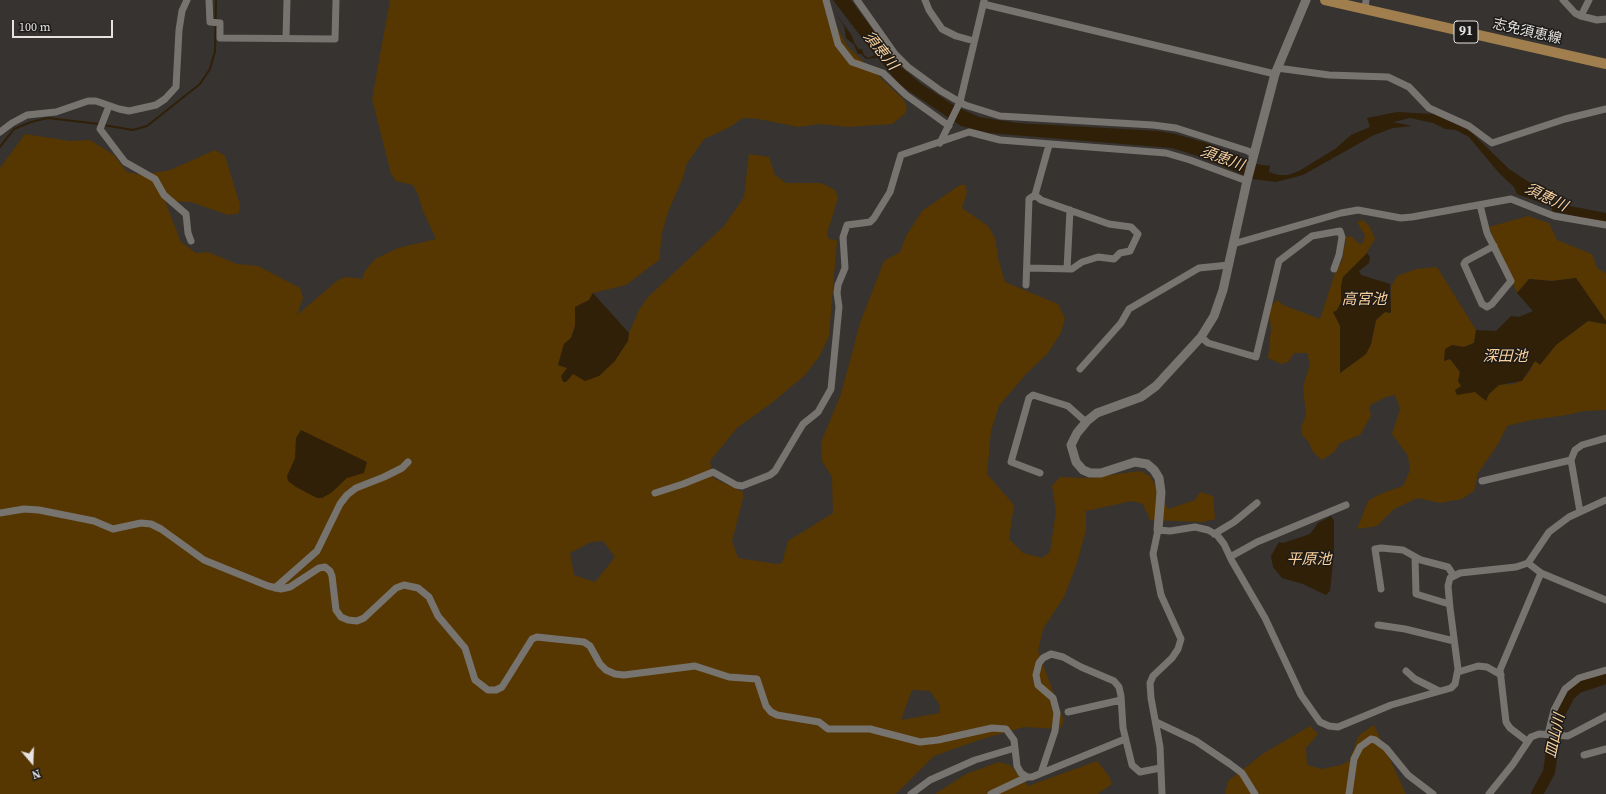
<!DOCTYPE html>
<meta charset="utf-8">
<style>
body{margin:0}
#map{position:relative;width:1606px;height:794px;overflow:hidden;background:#363330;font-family:"Source Serif 4",serif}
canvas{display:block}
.north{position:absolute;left:12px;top:742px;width:40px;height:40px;-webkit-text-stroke:3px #1d1b1a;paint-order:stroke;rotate:161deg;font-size:11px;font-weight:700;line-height:16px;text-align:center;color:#e5e3e1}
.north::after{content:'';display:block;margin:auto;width:14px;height:18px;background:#e5e3e1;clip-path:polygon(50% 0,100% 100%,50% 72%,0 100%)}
.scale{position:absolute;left:12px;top:20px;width:101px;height:18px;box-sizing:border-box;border:2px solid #e5e3e1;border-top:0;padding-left:5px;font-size:12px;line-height:14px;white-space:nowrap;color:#e5e3e1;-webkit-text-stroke:3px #1d1b1a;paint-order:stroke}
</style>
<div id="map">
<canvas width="1606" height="794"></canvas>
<div class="north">N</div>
<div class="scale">100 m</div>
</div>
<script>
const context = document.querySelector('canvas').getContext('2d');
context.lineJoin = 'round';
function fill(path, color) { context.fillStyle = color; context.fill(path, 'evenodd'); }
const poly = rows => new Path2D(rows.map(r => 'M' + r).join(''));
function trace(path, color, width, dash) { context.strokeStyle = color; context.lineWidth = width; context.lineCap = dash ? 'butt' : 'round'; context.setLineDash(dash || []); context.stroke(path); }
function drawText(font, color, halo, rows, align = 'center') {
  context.font = font + ' "Source Serif 4","Noto Sans JP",serif'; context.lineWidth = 3; context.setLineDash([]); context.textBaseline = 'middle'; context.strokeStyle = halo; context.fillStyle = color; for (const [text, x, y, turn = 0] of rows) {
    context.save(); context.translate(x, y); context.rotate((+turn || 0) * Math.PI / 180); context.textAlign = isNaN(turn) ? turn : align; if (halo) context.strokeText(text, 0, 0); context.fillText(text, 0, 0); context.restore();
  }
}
fill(poly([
 [390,0,823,0,847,46,904,100,907,108,905,114,892,124,848,127,820,124,798,127,759,119,743,118,728,128,704,139,686,165,684,175,668,212,662,233,659,260,626,285,593,293,589,300,575,307,575,326,571,338,564,344,558,365,567,368,566,382,573,374,614,362,628,341,629,333,639,310,648,297,724,226,744,197,749,154,769,157,775,175,786,183,821,183,835,190,838,198,827,234,829,239,837,240,829,336,819,357,805,375,773,402,737,428,710,461,713,478,743,492,743,498,732,541,738,558,777,564,782,563,788,541,833,513,832,477,822,461,821,442,841,394,860,323,884,261,900,252,906,236,922,211,960,185,965,185,967,192,962,208,988,226,995,238,998,258,1005,282,1058,304,1065,318,1061,333,1047,354,1025,375,999,406,991,431,987,474,1014,505,1009,539,1023,553,1042,558,1050,552,1056,511,1052,486,1060,477,1088,478,1140,471,1150,476,1168,509,1195,500,1200,492,1213,496,1215,519,1202,522,1150,520,1143,504,1132,501,1086,511,1086,530,1076,566,1064,597,1043,629,1038,651,1064,721,1060,729,1024,727,979,740,934,756,896,794,0,794,0,168,25,134,70,141,90,140,114,155,127,172,142,175,170,170,215,150,225,156,240,205,239,213,228,215,191,202,165,201,181,242,196,253,208,252,237,264,258,266,300,288,303,298,297,315,338,280,346,277,362,279,365,271,375,259,398,248,436,239,422,209,419,197,413,185,396,181,391,174,372,99],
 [603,541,615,557,595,582,574,575,570,553,591,542],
 [912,690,930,691,940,705,940,713,901,720],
 [1528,216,1549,223,1557,240,1592,254,1597,268,1606,273,1606,321,1576,278,1552,281,1529,279,1517,293,1489,227],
 [1363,220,1370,227,1375,239,1363,259,1343,277,1341,286,1341,302,1336,315,1340,326,1340,373,1366,354,1371,344,1376,320,1385,312,1391,313,1391,287,1397,276,1416,269,1437,267,1476,330,1474,343,1464,347,1452,345,1444,361,1450,359,1455,364,1460,372,1458,381,1475,392,1489,394,1499,385,1515,384,1528,374,1535,361,1540,364,1556,345,1588,321,1606,324,1606,410,1584,411,1567,415,1531,420,1507,426,1498,444,1478,473,1474,491,1462,499,1440,503,1418,498,1394,509,1377,526,1357,529,1368,501,1380,494,1403,486,1410,470,1408,456,1392,434,1400,409,1395,395,1386,397,1372,404,1369,407,1371,416,1360,435,1340,443,1334,452,1322,460,1313,452,1308,441,1302,435,1301,428,1306,415,1303,387,1310,364,1307,353,1294,353,1288,362,1281,364,1268,358,1271,328,1269,315,1271,306,1277,300,1283,305,1320,319,1336,270,1342,261,1346,237,1351,236,1359,244,1363,243,1365,236,1357,222],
 [1374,725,1406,794,1225,794,1228,781,1264,753,1310,726,1318,734,1306,748,1307,765,1322,769,1341,765,1349,761,1359,735],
 [1097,761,1109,776,1112,784,1098,794,935,794,966,774,999,762,1010,765,1028,786]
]), '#573701');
fill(poly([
 [833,0,851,0,899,65,920,83,955,106,979,117,1017,123,1158,131,1175,134,1207,143,1256,164,1270,166,1269,172,1278,175,1288,175,1299,171,1335,149,1351,135,1370,127,1367,118,1397,112,1433,114,1459,125,1471,132,1509,169,1541,190,1551,193,1553,199,1560,204,1606,213,1606,223,1552,211,1552,207,1517,194,1514,187,1499,173,1469,137,1456,130,1445,129,1433,123,1410,118,1393,122,1412,126,1393,128,1374,135,1303,175,1276,182,1253,179,1201,157,1172,148,989,133,961,126,900,85,878,58,866,59,861,54,858,54,854,45,846,38,844,26,834,12,851,34,855,44,859,49,862,49,864,55,868,58,875,55],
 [1367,253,1370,257,1369,263,1359,271,1361,275,1390,284,1391,313,1385,312,1376,320,1371,344,1366,354,1340,373,1340,326,1333,312,1337,310,1341,302,1341,286,1343,277],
 [1576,278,1606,321,1606,324,1588,321,1556,345,1540,365,1535,361,1522,381,1499,385,1489,394,1486,401,1475,392,1457,395,1455,390,1461,386,1458,381,1460,372,1450,359,1444,361,1445,349,1452,345,1464,347,1474,343,1476,330,1496,331,1511,316,1519,317,1533,311,1517,293,1529,279,1552,281],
 [593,293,629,333,628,341,614,362,599,376,585,381,573,374,566,382,563,382,561,376,567,368,558,365,564,344,571,338,575,326,575,307,589,300],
 [301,430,367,462,364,473,347,478,331,493,322,498,317,498,296,487,288,481,287,476,295,458,296,438],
 [1331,516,1334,521,1334,551,1330,591,1326,595,1303,584,1282,578,1273,567,1271,556,1279,542,1283,543,1310,534,1318,523]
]), '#302008');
trace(poly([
 [103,125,133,130,147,126,200,84,210,69,215,51,216,0],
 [0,147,14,129,31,122,48,118,99,124]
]), '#302008', 2);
trace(poly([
 [1537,794,1549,772,1557,718,1569,695,1578,687,1606,678]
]), '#302008', 12);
trace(poly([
 [209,0,210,22,220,23,220,38,335,39,336,0],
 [826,0,838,44,852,62,883,73,906,95,949,126],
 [857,0,895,54,908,67,941,91,965,105,1000,116,1153,125,1176,128,1248,151,1254,155],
 [925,0,929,10,942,29,956,36,974,41],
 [1563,0,1575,13,1581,16,1597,20,1606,19],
 [983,4,1275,74],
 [1365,9,1366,0],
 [1581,16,1589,0],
 [286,38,287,0],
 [1277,68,1329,75,1388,77,1409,87,1429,108,1469,126,1492,143,1565,119,1606,109],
 [109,106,100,129,125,162,155,179,164,195,186,214,188,233,191,241],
 [0,132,12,123,27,115,56,112,88,101,96,101,119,109,129,111,156,105,165,99,176,87,179,30,182,11,187,0],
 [940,143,960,102,984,1],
 [1480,205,1487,233,1511,281,1492,304,1487,307,1482,304,1464,264,1466,261,1494,246],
 [1233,244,1341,213,1358,210,1401,218,1412,217,1511,199,1554,216,1606,225],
 [1027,268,1072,269,1082,262,1098,257,1114,259,1120,253,1130,251,1138,234,1131,227,1109,224,1041,200,1035,195,1049,145],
 [1067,269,1070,210],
 [1026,285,1029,199,1035,195],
 [1201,337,1208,343,1256,357,1279,261,1312,236,1340,231,1342,237,1339,255,1334,269],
 [1080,369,1121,323,1129,309,1199,268,1229,265],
 [1040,473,1011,462,1029,398,1033,395,1068,406,1086,422],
 [1482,481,1571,460],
 [655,493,683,484,713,472,736,485,742,486,770,475,775,471,803,424,818,412,831,389,839,307,837,293,838,285,845,268,843,237,847,225,870,222,874,218,890,192,901,155,969,132,1000,140,1166,153,1190,160,1247,181],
 [1580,512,1571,460,1575,450,1582,445,1606,438],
 [0,513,24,509,39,510,94,521,113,529,141,523,151,524,161,529,204,560,268,586,281,589,290,587,319,568,325,567,330,571,332,576,336,610,341,617,348,620,357,621,364,618,396,588,404,585,418,588,429,597,438,616,465,648,475,680,488,690,496,690,502,687,532,639,537,637,584,642,590,646,600,664,606,670,615,674,624,675,695,666,729,677,757,679,766,706,771,712,777,715,819,722,828,729,870,729,920,742,938,740,992,728,1006,729,1014,740,1017,766,1021,773,1027,777],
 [1214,534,1234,522,1257,503],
 [1230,557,1257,542,1346,505],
 [1415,557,1416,594,1449,604],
 [1528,563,1541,573,1606,600],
 [275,588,317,551,340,504,347,495,356,488,384,477,402,468,408,462],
 [1381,589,1375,549,1381,548,1403,550,1421,560,1448,567,1454,576],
 [1378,625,1405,629,1454,641],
 [1406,671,1415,679,1439,691],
 [1458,672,1478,666,1487,667,1501,675],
 [1068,712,1121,700],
 [1156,722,1196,741,1230,764,1242,773,1255,794],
 [1548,734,1554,710,1565,689,1579,678,1606,670],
 [1527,741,1510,728,1506,722,1500,670,1541,573],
 [1584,755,1606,749],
 [1041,773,1055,731,1057,713,1053,698,1038,685,1036,675,1039,663,1043,658,1051,654,1063,657,1081,667,1114,681,1119,687,1121,696,1123,728,1132,765,1140,772,1160,768],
 [911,794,930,780,975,760,1015,748],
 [991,794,1027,777,1032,777,1125,739],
 [1162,794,1160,747,1151,698,1150,683,1153,676,1172,658,1178,649,1181,639,1161,595,1153,554,1158,530,1170,531,1195,527,1208,530,1217,535,1224,544,1232,561,1265,618,1301,695,1320,722,1329,726,1338,727,1391,705,1451,688,1455,684,1458,669,1450,608,1448,586,1450,578,1460,573,1516,567,1528,563,1549,532,1569,517,1606,500],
 [1349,794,1354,759,1360,747,1371,739,1375,740,1386,748,1408,775,1433,794],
 [1489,794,1513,764,1531,737,1539,734,1568,736,1606,716]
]), '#77736f', 7);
trace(poly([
 [1158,530,1161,492,1159,478,1154,470,1147,464,1135,462,1101,473,1090,473,1083,470,1076,462,1071,445,1077,433,1087,421,1097,413,1141,397,1156,386,1201,337,1214,316,1223,290,1247,181,1275,74,1306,0]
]), '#77736f', 9);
trace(poly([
 [1325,0,1606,64]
]), '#a07e4d', 10);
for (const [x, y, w] of [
 [1466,32,24]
]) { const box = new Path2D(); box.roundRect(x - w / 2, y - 11, w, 22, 3); context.fillStyle = '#1d1b1a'; context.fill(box); trace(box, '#e5e3e1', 1); }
drawText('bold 13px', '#e5e3e1', null, [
 ["91",1466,32]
]);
drawText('14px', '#e5e3e1', '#1d1b1a', [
 ["志免須恵線",1527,32,13]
]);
drawText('italic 15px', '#fcd29c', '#1d1b1a', [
 ["須恵川",880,51,51],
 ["須恵川",1222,159,20],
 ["須恵川",1546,198,26],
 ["高宮池",1364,300],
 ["深田池",1505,357],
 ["平原池",1309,560],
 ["皿山川",1556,736,-78]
]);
</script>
